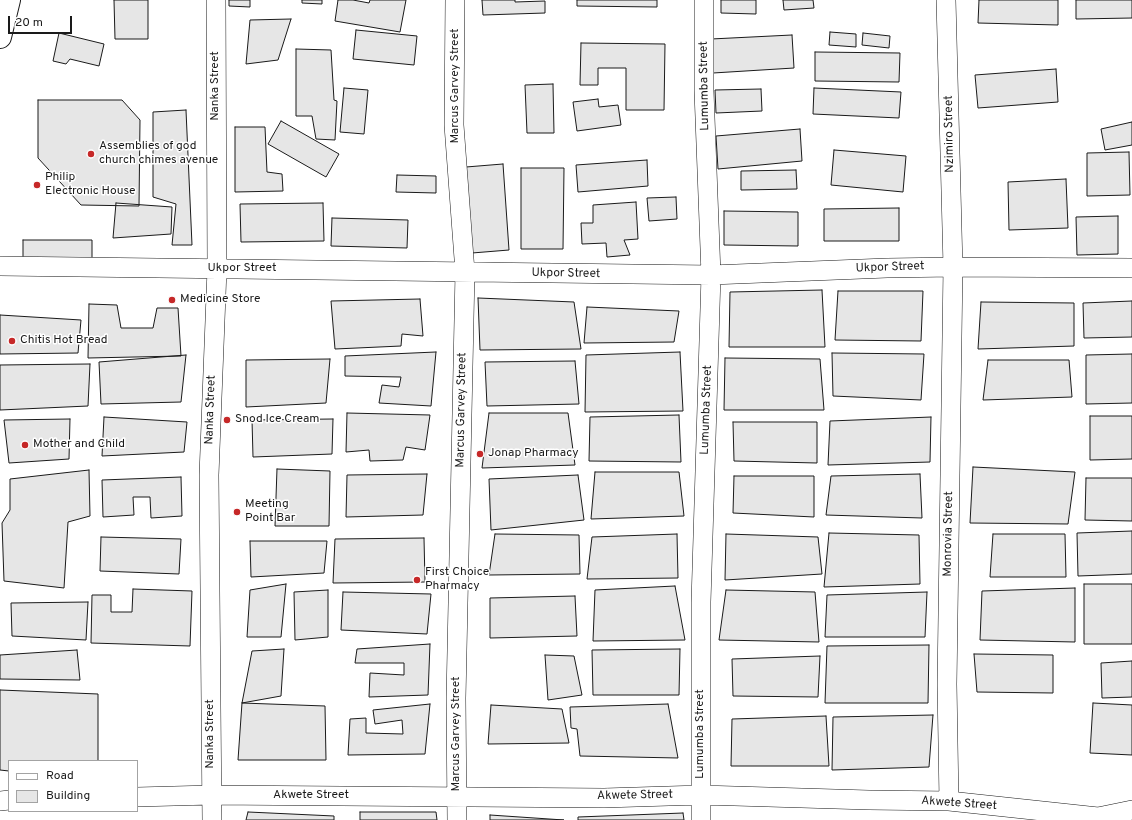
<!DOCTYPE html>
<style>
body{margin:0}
#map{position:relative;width:1132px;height:820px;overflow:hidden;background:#fff;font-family:Overpass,sans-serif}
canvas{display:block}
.legend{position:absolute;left:8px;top:760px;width:130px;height:52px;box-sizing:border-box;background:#fff;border:1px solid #a3a3a3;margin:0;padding:5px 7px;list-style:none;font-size:12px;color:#1a1a1a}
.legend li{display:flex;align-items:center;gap:8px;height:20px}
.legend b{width:20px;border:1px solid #a3a3a3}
.scale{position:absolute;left:8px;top:16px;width:64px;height:18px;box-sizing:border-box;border:2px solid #1a1a1a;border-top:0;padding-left:5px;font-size:12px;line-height:14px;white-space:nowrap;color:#1a1a1a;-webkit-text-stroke:3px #fff;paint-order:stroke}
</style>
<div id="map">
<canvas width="1132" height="820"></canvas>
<ul class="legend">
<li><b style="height:5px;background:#fff"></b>Road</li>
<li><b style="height:11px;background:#e6e6e6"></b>Building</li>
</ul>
<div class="scale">20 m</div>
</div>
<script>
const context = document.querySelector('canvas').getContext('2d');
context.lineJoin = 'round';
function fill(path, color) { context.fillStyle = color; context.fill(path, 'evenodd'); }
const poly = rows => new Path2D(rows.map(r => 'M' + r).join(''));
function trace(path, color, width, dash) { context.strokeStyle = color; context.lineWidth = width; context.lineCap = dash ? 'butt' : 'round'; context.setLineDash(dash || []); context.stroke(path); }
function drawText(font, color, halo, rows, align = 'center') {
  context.font = font + ' Overpass,sans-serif'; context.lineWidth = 3; context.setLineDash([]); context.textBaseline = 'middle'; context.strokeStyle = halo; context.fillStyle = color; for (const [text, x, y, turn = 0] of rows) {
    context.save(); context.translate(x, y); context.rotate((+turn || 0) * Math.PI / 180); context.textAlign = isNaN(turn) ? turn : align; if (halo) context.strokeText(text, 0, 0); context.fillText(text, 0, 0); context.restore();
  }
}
const building = poly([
 [114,0,148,0,148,39,115,39,114,0],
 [229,0,250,0,250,7,229,6,229,0],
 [302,0,322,0,322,4,302,3,302,0],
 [338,0,353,0,369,3,370,0,406,0,400,32,335,21,338,0],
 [482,0,515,0,515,2,545,1,545,13,483,15,482,0],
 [577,0,657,0,657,7,577,6,577,0],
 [721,0,756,0,756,14,721,13,721,0],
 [783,0,813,0,814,8,784,10,783,0],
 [979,0,1058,0,1058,25,978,23,979,0],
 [1076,0,1132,0,1132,18,1076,19,1076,0],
 [291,19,278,60,246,64,250,20,291,19],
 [356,30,417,36,414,65,353,59,356,30],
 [830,32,856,34,856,47,829,45,830,32],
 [59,33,104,44,99,66,70,59,66,64,53,61,59,33],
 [863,33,890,36,889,48,862,45,863,33],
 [792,35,794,68,713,73,711,39,792,35],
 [581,43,665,44,664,110,626,110,626,68,598,68,598,85,580,85,581,43],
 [296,49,331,50,334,100,337,101,335,140,316,139,312,116,296,116,296,49],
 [815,52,900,53,899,82,815,81,815,52],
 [1056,69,1058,102,978,108,975,75,1056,69],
 [553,84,554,133,527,133,525,85,553,84],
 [344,88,368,90,364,134,340,132,344,88],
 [814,88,901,92,899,118,813,114,814,88],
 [761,89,762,111,716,113,715,90,761,89],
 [598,99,599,107,618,105,621,125,577,131,573,102,598,99],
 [38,100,122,100,140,120,139,206,81,205,38,158,38,100],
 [186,110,192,245,172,245,176,204,153,197,153,112,186,110],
 [281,121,339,154,326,177,268,144,281,121],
 [1132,122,1132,145,1105,150,1101,129,1132,122],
 [235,127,265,127,267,172,282,174,283,191,235,192,235,127],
 [800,129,802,161,718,169,716,136,800,129],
 [834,150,906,156,903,192,831,185,834,150],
 [1129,152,1130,195,1087,196,1087,153,1129,152],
 [647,160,648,186,578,192,576,165,647,160],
 [503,164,509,250,472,253,466,167,503,164],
 [521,168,564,168,563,249,521,249,521,168],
 [796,170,797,189,741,190,741,171,796,170],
 [397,175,436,176,436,193,396,192,397,175],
 [1066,179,1068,228,1009,230,1008,182,1066,179],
 [676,197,677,219,649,221,647,198,676,197],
 [636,202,638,239,624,240,630,255,607,257,606,243,582,244,581,223,593,223,593,205,636,202],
 [116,203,172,207,171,234,113,238,116,203],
 [323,203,324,241,241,242,240,204,323,203],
 [899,208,899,241,824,241,824,209,899,208],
 [724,211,798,212,798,246,724,245,724,211],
 [1118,216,1118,254,1077,255,1076,217,1118,216],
 [332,218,408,220,407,248,331,246,332,218],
 [23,240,92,240,92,259,23,259,23,240],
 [822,290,825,347,729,347,730,292,822,290],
 [838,291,923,291,921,341,835,340,838,291],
 [478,298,574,302,581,349,480,350,478,298],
 [420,299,423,336,402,334,401,346,335,349,331,301,420,299],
 [1132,301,1132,337,1084,338,1083,303,1132,301],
 [981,302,1074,303,1074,346,978,349,981,302],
 [89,304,117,305,121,328,153,328,157,308,178,308,181,356,88,358,89,304],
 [587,307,679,311,674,342,584,343,587,307],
 [0,315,81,320,78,353,0,354,0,315],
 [436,352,431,406,379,403,382,385,399,387,401,377,345,376,345,356,436,352],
 [680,352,683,411,585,412,586,355,680,352],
 [832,353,924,354,921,400,833,396,832,353],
 [1132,354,1132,403,1086,404,1086,355,1132,354],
 [186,355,181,402,101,404,99,362,186,355],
 [725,358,820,359,824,410,724,410,725,358],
 [330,359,326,403,246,407,246,360,330,359],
 [988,360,1069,360,1072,397,983,400,988,360],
 [575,361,579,404,487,406,485,362,575,361],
 [90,364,88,406,0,410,0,365,90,364],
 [347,413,430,415,425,450,406,447,403,460,370,461,369,450,346,452,347,413],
 [489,413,568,413,575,465,482,468,489,413],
 [679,415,681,462,589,461,590,417,679,415],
 [1090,416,1132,416,1132,459,1090,460,1090,416],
 [104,417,187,422,184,452,102,456,104,417],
 [931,417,930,462,828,465,830,421,931,417],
 [70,419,69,459,9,463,4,420,70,419],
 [333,419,332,454,253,457,252,420,333,419],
 [733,422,817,422,817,463,734,461,733,422],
 [973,467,1075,472,1068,524,970,523,973,467],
 [277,469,330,471,329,526,275,526,277,469],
 [89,470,90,516,68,522,64,588,4,581,2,523,10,510,10,479,89,470],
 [595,472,679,472,684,516,591,519,595,472],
 [427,474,423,515,346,517,347,475,427,474],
 [920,474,922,518,826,515,831,476,920,474],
 [578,475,584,520,491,530,489,479,578,475],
 [734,476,814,476,814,517,733,513,734,476],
 [181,477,182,516,151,518,150,497,133,497,134,515,103,517,102,480,181,477],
 [1086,478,1132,478,1132,521,1085,520,1086,478],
 [1132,531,1132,574,1078,576,1077,533,1132,531],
 [829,533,919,535,920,584,824,587,829,533],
 [495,534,579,535,580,574,489,575,495,534],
 [677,534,678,578,587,579,592,537,677,534],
 [726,534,818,537,822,574,725,580,726,534],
 [993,534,1065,534,1066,577,990,577,993,534],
 [101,537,181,539,179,574,100,571,101,537],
 [424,538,425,582,333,583,335,539,424,538],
 [250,541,327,541,324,573,251,577,250,541],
 [286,584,281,637,247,637,250,590,286,584],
 [1084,584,1132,584,1132,644,1084,644,1084,584],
 [675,586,685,640,593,641,595,590,675,586],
 [1075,588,1075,642,980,640,982,591,1075,588],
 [133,589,192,591,190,646,91,643,92,595,111,595,111,612,132,612,133,589],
 [328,590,328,637,295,640,294,592,328,590],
 [726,590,815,592,819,642,719,640,726,590],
 [343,592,431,594,427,634,341,630,343,592],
 [927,592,925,637,825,637,827,595,927,592],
 [575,596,577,636,490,638,490,598,575,596],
 [88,602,86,640,12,636,11,603,88,602],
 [430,644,428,695,369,697,370,673,404,675,404,663,355,663,357,649,430,644],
 [929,645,928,703,825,703,827,646,929,645],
 [284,649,281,696,242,703,252,651,284,649],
 [680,649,679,695,593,695,592,650,680,649],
 [77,650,80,680,0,679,0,655,77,650],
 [974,654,1053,655,1053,693,977,692,974,654],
 [545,655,574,656,582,695,548,700,545,655],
 [820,656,818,697,733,696,732,659,820,656],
 [1132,661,1132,697,1102,698,1101,663,1132,661],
 [0,690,98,694,98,761,9,761,9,771,0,770,0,690],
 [242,703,325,706,326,760,238,760,242,703],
 [1093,703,1132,705,1132,755,1090,753,1093,703],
 [430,704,425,754,348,755,350,719,366,718,366,733,403,734,402,720,375,724,373,710,430,704],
 [668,704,678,758,580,756,577,729,571,728,570,707,668,704],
 [491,705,562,709,569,743,488,744,491,705],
 [933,715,929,767,832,770,833,717,933,715],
 [826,716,829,766,731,766,732,719,826,716],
 [248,812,334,816,334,820,246,820,248,812],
 [360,812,436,812,437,820,360,820,360,812],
 [683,813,684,820,578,820,578,817,683,813],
 [490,815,564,820,490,820,490,815]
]);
fill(building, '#e6e6e6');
trace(building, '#1a1a1a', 1);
const minor = poly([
 [455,0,454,125,465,272,456,698,457,820],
 [946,0,953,267,947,684,949,801],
 [0,266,711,275,887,268,953,267,1132,268],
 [137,797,211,795,604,798,701,795,869,800,949,801,1098,817,1132,810],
 [0,801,9,800],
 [212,820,209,475,217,269,216,0],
 [701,820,701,602,711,275,704,91,704,0]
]);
const primary = poly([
 [0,37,9,0]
]);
trace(minor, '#1a1a1a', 20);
trace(primary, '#1a1a1a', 24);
trace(minor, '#fff', 19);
trace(primary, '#fff', 22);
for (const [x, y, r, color] of [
 [91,154,4,"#c62828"],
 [37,185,4,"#c62828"],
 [172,300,4,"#c62828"],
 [12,341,4,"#c62828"],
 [227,420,4,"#c62828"],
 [25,445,4,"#c62828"],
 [480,454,4,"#c62828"],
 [237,512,4,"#c62828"],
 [417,580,4,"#c62828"]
]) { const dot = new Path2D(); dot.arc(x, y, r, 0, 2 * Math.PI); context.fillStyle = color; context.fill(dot); trace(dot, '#fff', 1.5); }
drawText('12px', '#1a1a1a', '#fff', [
 ["Nanka Street",216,86,-90],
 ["Marcus Garvey Street",456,86,-90],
 ["Lumumba Street",705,86,-91],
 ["Nzimiro Street",950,134,-91],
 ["Ukpor Street",890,268,-2],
 ["Ukpor Street",242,269],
 ["Ukpor Street",566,274,1],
 ["Nanka Street",211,410,-88],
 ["Marcus Garvey Street",462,410,-89],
 ["Lumumba Street",707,410,-88],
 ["Monrovia Street",949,534,-89],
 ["Nanka Street",211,734,-90],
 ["Marcus Garvey Street",457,734,-90],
 ["Lumumba Street",701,734,-90],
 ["Akwete Street",311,796],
 ["Akwete Street",635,796,-1],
 ["Akwete Street",959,804,4]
]);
drawText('12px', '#1a1a1a', '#fff', [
 ["Assemblies of god",99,147],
 ["church chimes avenue",99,161],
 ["Philip",45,178],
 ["Electronic House",45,192],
 ["Medicine Store",180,300],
 ["Chitis Hot Bread",20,341],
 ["Snod Ice Cream",235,420],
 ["Mother and Child",33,445],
 ["Jonap Pharmacy",488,454],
 ["Meeting",245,505],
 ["Point Bar",245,519],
 ["First Choice",425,573],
 ["Pharmacy",425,587]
], 'left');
</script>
